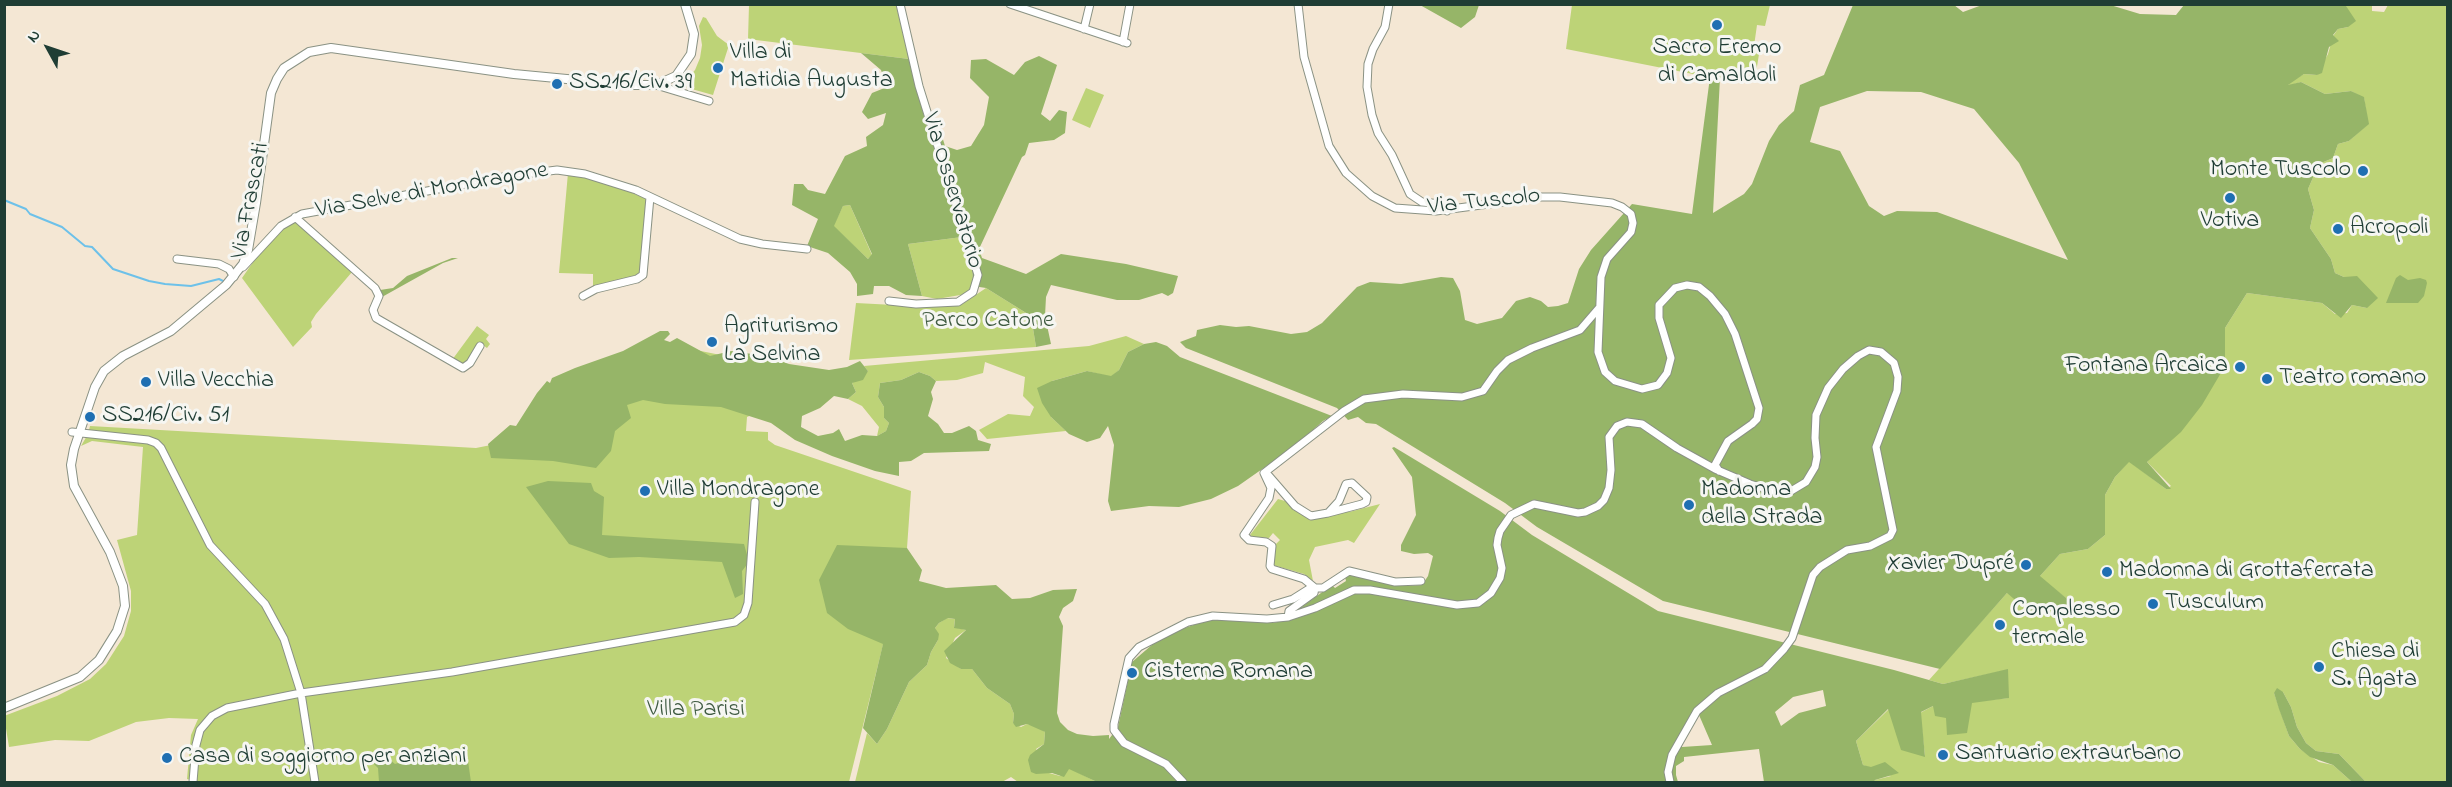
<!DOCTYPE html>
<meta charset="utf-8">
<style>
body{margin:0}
#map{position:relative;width:2452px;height:787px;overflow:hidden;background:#f4e7d4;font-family:"Indie Flower",sans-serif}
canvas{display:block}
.frame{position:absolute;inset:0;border:6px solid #1f3d34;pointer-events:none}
.north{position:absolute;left:18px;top:18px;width:60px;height:60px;-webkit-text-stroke:4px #f6f6f2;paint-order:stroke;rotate:310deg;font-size:16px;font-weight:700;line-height:24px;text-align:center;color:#1f3d34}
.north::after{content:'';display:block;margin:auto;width:21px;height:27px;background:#1f3d34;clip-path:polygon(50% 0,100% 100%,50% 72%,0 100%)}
</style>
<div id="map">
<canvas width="2452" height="787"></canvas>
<div class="frame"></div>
<div class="north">N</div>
</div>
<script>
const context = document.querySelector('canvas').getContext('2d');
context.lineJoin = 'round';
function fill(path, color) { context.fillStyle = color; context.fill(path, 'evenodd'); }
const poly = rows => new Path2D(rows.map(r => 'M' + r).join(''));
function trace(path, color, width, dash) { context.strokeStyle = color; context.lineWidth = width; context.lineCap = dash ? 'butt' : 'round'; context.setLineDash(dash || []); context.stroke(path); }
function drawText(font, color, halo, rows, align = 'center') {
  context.font = font + ' "Indie Flower",sans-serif'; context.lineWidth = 6; context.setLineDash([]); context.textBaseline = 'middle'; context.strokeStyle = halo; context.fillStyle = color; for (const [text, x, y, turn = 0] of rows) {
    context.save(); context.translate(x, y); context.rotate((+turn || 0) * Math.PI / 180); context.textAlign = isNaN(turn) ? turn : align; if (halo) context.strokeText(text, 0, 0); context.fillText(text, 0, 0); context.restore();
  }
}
fill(poly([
 [749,5,896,5,909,59,748,39],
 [1572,5,1770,5,1765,26,1757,25,1753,53,1759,54,1756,73,1746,72,1746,79,1710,77,1709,84,1703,76,1566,49],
 [2344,5,2372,5,2372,11,2384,12,2388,5,2447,5,2447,782,2366,782,2339,754,2316,751,2306,743,2297,727,2291,707,2283,692,2274,693,2289,736,2300,749,2319,762,2333,765,2352,782,1874,782,1875,780,1891,776,1863,765,1856,741,1889,709,1925,756,1920,713,1933,706,2008,698,2007,670,1943,684,1929,680,2007,593,2072,603,2039,577,2060,554,2088,549,2105,535,2105,495,2115,477,2129,461,2166,489,2171,486,2147,462,2225,366,2225,328,2247,293,2322,303,2335,314,2347,313,2352,305,2367,308,2344,277,2335,273,2331,259,2310,228,2314,210,2308,189,2319,164,2333,158,2338,144,2349,141,2368,124,2364,98,2351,91,2325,94,2301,82,2288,86,2289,82,2304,74,2317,75,2328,54,2333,36,2338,29,2348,27,2346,6],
 [703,17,706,18,717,36,729,45,713,95,681,86,695,70,700,58,702,45,699,26],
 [1086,88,1104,95,1090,128,1072,120],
 [568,173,583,175,619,187,646,199,640,275,593,286,593,274,559,273],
 [850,205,872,255,868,259,833,226,843,206],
 [295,221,352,272,316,314,311,322,312,327,293,347,242,278,258,255,285,226],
 [962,237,972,265,973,286,966,294,937,299,922,296,908,244],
 [986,288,1031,316,1036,347,849,360,856,303,932,307,961,305],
 [477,326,489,335,486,339,490,344,487,348,480,343,464,366,452,360],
 [1126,336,1144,344,1128,352,1119,370,1111,377,1087,371,1052,381,1051,417,1066,431,987,439,979,430,1008,414,1030,416,1034,407,1023,396,1025,377,985,362,983,373,957,380,936,381,930,376,919,372,901,380,880,383,878,397,884,407,884,418,889,423,886,431,877,436,879,427,862,406,848,399,856,392,852,383,868,371,864,366,1089,346],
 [661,343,830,377,813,388,747,417,746,431,768,432,768,440,775,445,911,491,907,548,849,782,197,782,187,779,191,735,198,719,169,718,136,722,89,741,55,740,9,747,4,716,57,696,90,679,106,664,124,636,131,611,131,591,117,540,137,535,143,447,92,441,81,446,88,434,90,426,476,448,496,444],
 [1278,499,1285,501,1306,516,1345,510,1349,512,1380,504,1354,543,1348,540,1315,547,1309,560,1313,581,1304,574,1273,565,1276,544,1280,540,1273,533,1269,538,1253,537,1250,535],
 [947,618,955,619,954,627,966,630,955,638,946,658,961,669,972,669,987,688,1010,704,1014,714,1013,723,1021,727,1027,724,1036,726,1045,732,1044,744,1036,749,1049,773,1060,776,1069,768,1097,782,1018,782,1011,777,1002,782,855,782,867,733,877,744,887,729,909,682,927,665,931,652,938,640,935,628,939,623]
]), '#bdd377');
fill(poly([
 [2107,4,2140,14,2176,15,2184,5,2344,4,2346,6,2356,21,2348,27,2338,29,2333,35,2339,41,2329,47,2322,73,2317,75,2304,74,2288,85,2301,82,2325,94,2351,91,2364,97,2369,124,2349,141,2338,144,2333,158,2319,164,2308,189,2314,210,2310,228,2331,259,2335,273,2344,277,2357,276,2378,298,2367,308,2352,305,2341,318,2322,303,2247,293,2225,328,2225,366,2202,405,2181,432,2147,462,2171,489,2166,489,2129,462,2115,477,2105,495,2105,535,2088,549,2060,554,2040,576,2072,603,2034,616,2007,593,1940,669,1663,601,1537,527,1505,503,1376,424,1366,423,1358,417,1348,420,1337,408,1186,348,1180,342,1196,336,1197,330,1220,325,1236,327,1249,326,1291,334,1307,332,1322,323,1357,287,1370,282,1401,284,1441,277,1453,278,1460,291,1465,320,1477,324,1502,318,1516,301,1530,297,1541,301,1548,307,1558,306,1568,303,1579,269,1591,250,1632,204,1692,214,1710,77,1720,78,1713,213,1744,194,1752,184,1769,141,1779,125,1794,111,1800,85,1824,75,1853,5,1954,5,1963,12,1982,5],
 [1867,91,1921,92,1974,109,2019,163,2068,260,1937,212,1897,211,1884,216,1869,206,1840,151,1810,142,1820,107],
 [1420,5,1479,4,1479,5,1475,17,1461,28],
 [861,53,909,59,927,127,941,133,945,146,957,150,971,146,984,125,989,97,970,78,971,60,986,59,1014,75,1025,62,1039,56,1057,65,1041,114,1050,121,1059,110,1067,112,1065,133,1054,140,1029,143,1025,155,1022,157,979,249,982,258,1026,274,1061,254,1126,264,1178,276,1173,293,1168,296,1162,293,1139,300,1117,300,1051,285,1046,297,1045,316,1051,344,1036,347,1031,316,986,288,973,286,972,265,962,237,908,244,922,296,906,295,889,286,874,286,873,294,857,296,857,284,850,272,828,253,807,246,818,219,792,205,794,184,803,184,808,190,825,194,845,156,867,146,866,137,883,125,886,113,868,119,862,112,872,93,887,87,881,70],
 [850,205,872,254,868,259,834,226,843,206],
 [452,258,458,258,443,263,382,297,380,290,393,288,407,276],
 [2400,275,2408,280,2420,278,2426,280,2427,283,2424,296,2418,303,2386,303,2396,278],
 [660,331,668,331,670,334,664,340,670,342,677,338,710,356,731,351,766,356,789,364,829,370,847,367,860,361,868,371,863,380,852,383,856,392,848,399,834,396,820,408,802,416,801,427,818,436,833,433,839,429,845,441,862,435,877,436,886,431,889,423,884,418,884,407,878,397,880,383,901,380,919,372,930,376,936,381,931,392,933,399,928,416,938,424,944,433,952,433,969,426,976,431,978,440,991,444,989,451,924,453,911,461,899,462,899,476,875,471,832,456,795,440,771,423,721,407,665,404,643,400,627,405,631,418,615,431,611,451,596,468,553,461,491,458,488,444,510,425,516,426,537,393,547,381,550,383,552,378,575,368,623,351],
 [1156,342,1167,346,1180,357,1332,416,1323,421,1295,446,1238,486,1211,499,1179,507,1149,506,1111,511,1108,501,1114,445,1108,426,1100,438,1087,442,1069,434,1051,417,1042,403,1037,388,1052,381,1087,371,1111,376,1119,370,1128,352,1144,344],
 [1394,447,1500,511,1532,535,1658,611,1894,670,1943,684,2008,669,2009,698,1972,703,1967,733,1947,735,1946,718,1935,716,1933,706,1921,712,1925,757,1901,750,1888,709,1856,741,1863,765,1871,767,1885,762,1899,773,1875,780,1874,782,1764,782,1759,749,1684,757,1684,761,1676,766,1676,775,1678,782,1097,782,1069,769,1064,777,1052,773,1036,774,1031,772,1028,760,1030,755,1044,744,1045,732,1027,724,1016,727,1013,723,1014,714,1010,704,987,688,972,669,961,669,950,663,944,651,966,630,954,628,955,619,948,618,939,623,935,628,939,634,938,640,931,652,927,665,909,682,887,729,877,744,863,728,883,644,848,629,827,613,819,580,837,545,907,548,922,570,919,581,946,588,996,585,1012,599,1030,598,1053,590,1077,589,1073,601,1063,608,1059,617,1063,626,1057,713,1060,722,1068,730,1077,734,1093,736,1109,735,1109,739,1118,727,1132,662,1153,644,1173,632,1214,618,1272,623,1288,620,1299,609,1332,585,1335,588,1346,581,1345,577,1355,572,1408,582,1408,586,1422,585,1428,576,1433,556,1428,553,1414,554,1401,551,1401,545,1416,515,1412,477,1392,448],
 [1823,690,1826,706,1799,713,1781,726,1775,712,1793,697],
 [1699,715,1712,745,1682,747,1681,745],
 [548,481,591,483,594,491,604,497,602,535,744,544,749,562,742,571,743,594,735,598,722,562,639,557,609,558,569,544,526,487],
 [2277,688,2283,692,2291,707,2297,727,2306,743,2316,751,2339,754,2366,782,2352,782,2333,765,2310,757,2300,749,2289,736,2279,709,2274,693],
 [371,753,383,754,395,764,420,756,468,761,471,782,379,782,378,768,371,761]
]), '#96b568');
trace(poly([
 [4,200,26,209,30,214,62,227,85,246,92,247,113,269,149,281,165,284,191,286,219,279,223,281]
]), '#6dc1e9', 2);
const minor = poly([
 [1010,4,1127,43],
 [1298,4,1304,57,1329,146,1346,173,1372,196,1395,208,1436,211,1541,197,1560,197,1612,203,1622,207,1631,214,1633,223,1631,232,1607,259,1601,277,1598,352,1605,372,1615,381,1642,389,1658,385,1667,373,1671,358,1659,318,1659,305,1675,288,1687,285,1699,287,1710,296,1725,314,1735,334,1759,408,1757,419,1752,424,1728,441,1715,465,1719,471],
 [1389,4,1385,27,1373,49,1368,64,1367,87,1372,115,1378,133,1392,155,1410,194,1422,202,1441,204,1447,211],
 [1084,29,1090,4],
 [1123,42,1130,4],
 [656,85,709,101],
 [295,217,375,288,379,296,373,310,376,318,463,368,470,363,480,346],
 [177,259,219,264,229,269,234,277,235,275],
 [243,267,281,226,302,214,509,176,557,170,585,174,636,190,740,239,762,244,807,249],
 [583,296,596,289,637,279,643,275,650,197],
 [889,301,916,304,958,302,973,292,978,275,919,86,900,4],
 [72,432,148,440,156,443,161,448,210,545,265,604,284,639,301,693,315,782],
 [1264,473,1344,411,1364,399,1403,394,1462,397,1483,391,1497,371,1508,360,1532,348,1580,330,1599,308],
 [1264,473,1271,488,1269,498,1244,535,1249,540,1266,542,1272,546,1270,566,1272,569,1304,579,1315,588,1314,593,1289,611,1288,617],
 [1269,476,1295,506,1311,516,1328,513,1362,504,1366,502,1367,497,1352,483,1346,484,1339,501,1328,513],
 [1315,588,1323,588,1349,571,1395,582,1421,581],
 [1273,605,1293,599,1312,587],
 [193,782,196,745,200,730,212,716,227,708,301,693,452,672,735,622,744,615,748,603,755,502],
 [1183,782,1166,764,1124,743,1114,730,1114,724,1129,658,1139,647,1188,622,1213,616,1267,619,1288,617,1315,608,1354,590,1370,590,1457,605,1478,603,1491,593,1500,578,1502,568,1497,545,1498,538,1500,531,1511,515,1534,504,1578,513,1585,512,1598,506,1604,500,1609,488,1611,470,1609,437,1617,426,1627,422,1642,424,1677,448,1715,469,1750,484,1773,491,1791,491,1806,482,1815,467,1817,457,1815,438,1816,415,1828,388,1843,369,1858,356,1869,350,1881,352,1894,363,1898,377,1897,391,1876,447,1893,530,1890,536,1870,546,1847,550,1820,567,1813,575,1792,638,1784,649,1765,669,1718,693,1697,711,1672,755,1668,772,1670,782]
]);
const major = poly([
 [4,708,80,677,99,660,117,631,125,606,123,586,110,552,74,486,71,465,74,449,95,387,104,371,123,356,171,331,226,285,243,264,248,250,256,203,271,93,277,79,284,68,309,52,331,48,514,74,630,85,656,85,676,76,691,54,694,34,685,4]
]);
trace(minor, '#8a9284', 9);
trace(major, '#8a9284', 10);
trace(minor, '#fff', 7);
trace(major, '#fff', 8);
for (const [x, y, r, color] of [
 [1717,25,6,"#1f6fb2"],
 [718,68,6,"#1f6fb2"],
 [557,84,6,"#1f6fb2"],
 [2363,171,6,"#1f6fb2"],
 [2230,198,6,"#1f6fb2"],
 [2338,229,6,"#1f6fb2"],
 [712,342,6,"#1f6fb2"],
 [2240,367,6,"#1f6fb2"],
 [2267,379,6,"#1f6fb2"],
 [146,382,6,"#1f6fb2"],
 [90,417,6,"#1f6fb2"],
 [645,491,6,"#1f6fb2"],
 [1689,505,6,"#1f6fb2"],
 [2026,565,6,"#1f6fb2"],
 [2107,572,6,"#1f6fb2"],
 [2153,604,6,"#1f6fb2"],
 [2000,625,6,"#1f6fb2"],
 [2319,667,6,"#1f6fb2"],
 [1132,673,6,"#1f6fb2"],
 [1943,755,6,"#1f6fb2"],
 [167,758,6,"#1f6fb2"]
]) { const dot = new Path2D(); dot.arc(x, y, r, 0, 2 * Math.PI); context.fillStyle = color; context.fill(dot); trace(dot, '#f6f6f2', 2); }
drawText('24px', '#1f3d34', '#f6f6f2', [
 ["Sacro Eremo",1717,49,"center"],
 ["di Camaldoli",1717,77,"center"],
 ["Villa di",730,54],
 ["Matidia Augusta",730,82],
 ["SS216/Civ. 39",569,84],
 ["Monte Tuscolo",2351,171,"right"],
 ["Votiva",2230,222,"center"],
 ["Acropoli",2350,229],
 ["Agriturismo",724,328],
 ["La Selvina",724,356],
 ["Fontana Arcaica",2228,367,"right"],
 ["Teatro romano",2279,379],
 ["Villa Vecchia",158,382],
 ["SS216/Civ. 51",102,417],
 ["Villa Mondragone",657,491],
 ["Madonna",1701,491],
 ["della Strada",1701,519],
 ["Xavier Dupré",2014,565,"right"],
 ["Madonna di Grottaferrata",2119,572],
 ["Tusculum",2165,604],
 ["Complesso",2012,611],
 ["termale",2012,639],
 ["Chiesa di",2331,653],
 ["S. Agata",2331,681],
 ["Cisterna Romana",1144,673],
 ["Santuario extraurbano",1955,755],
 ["Casa di soggiorno per anziani",179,758]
], 'left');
drawText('24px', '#1f3d34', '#f6f6f2', [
 ["Via Osservatorio",951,191,73],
 ["Via Selve di Mondragone",432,192,-10],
 ["Via Frascati",252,201,-79],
 ["Via Tuscolo",1484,203,-6]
]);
drawText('24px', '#3f5b41', '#f6f6f2', [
 ["Parco Catone",988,322],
 ["Villa Parisi",696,711]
]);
</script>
